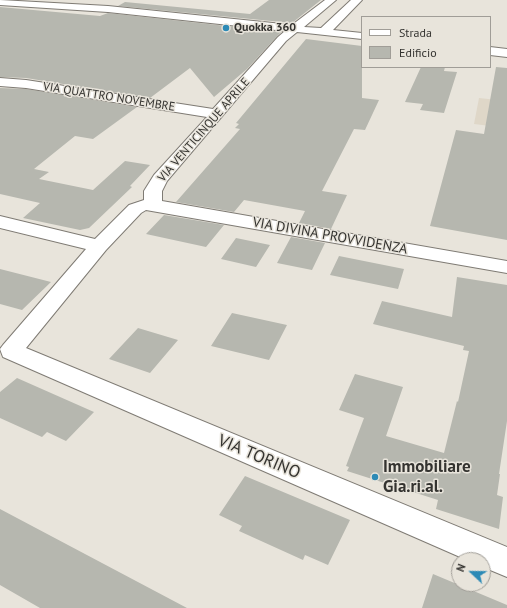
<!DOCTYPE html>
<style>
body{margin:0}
#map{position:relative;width:507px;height:608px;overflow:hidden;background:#e8e4db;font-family:"PT Sans",sans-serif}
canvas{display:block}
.legend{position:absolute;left:361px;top:16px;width:130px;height:52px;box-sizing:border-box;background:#e8e4db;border:1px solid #a09d97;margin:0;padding:5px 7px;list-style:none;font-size:12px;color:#343330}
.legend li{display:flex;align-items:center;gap:8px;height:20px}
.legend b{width:20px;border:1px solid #a09d97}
.north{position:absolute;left:451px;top:552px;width:40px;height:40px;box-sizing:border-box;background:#e8e4db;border:1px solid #a09d97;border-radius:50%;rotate:292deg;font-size:11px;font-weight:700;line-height:16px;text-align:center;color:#343330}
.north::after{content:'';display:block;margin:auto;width:14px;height:18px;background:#2c8ab6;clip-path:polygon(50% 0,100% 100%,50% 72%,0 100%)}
</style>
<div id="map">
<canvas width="507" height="608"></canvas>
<ul class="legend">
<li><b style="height:5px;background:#fff"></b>Strada</li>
<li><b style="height:11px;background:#b6b7af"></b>Edificio</li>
</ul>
<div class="north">N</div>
</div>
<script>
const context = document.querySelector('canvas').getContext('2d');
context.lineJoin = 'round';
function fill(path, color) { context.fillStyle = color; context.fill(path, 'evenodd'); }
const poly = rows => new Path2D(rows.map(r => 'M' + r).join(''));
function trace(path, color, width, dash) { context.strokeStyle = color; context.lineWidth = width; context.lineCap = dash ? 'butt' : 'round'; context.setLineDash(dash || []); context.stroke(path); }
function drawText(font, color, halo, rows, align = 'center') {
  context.font = font + ' "PT Sans",sans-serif'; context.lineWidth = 3; context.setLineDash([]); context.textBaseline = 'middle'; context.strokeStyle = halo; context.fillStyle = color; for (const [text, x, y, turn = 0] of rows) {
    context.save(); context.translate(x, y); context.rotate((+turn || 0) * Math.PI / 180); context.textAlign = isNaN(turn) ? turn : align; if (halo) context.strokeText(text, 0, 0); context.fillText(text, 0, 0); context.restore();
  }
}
fill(poly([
 [479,98,507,101,507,128,474,124]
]), '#dfd7c8');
fill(poly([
 [269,0,321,0,292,23,118,6,125,2,250,14],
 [0,7,100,16,108,13,281,32,247,69,214,97,190,68,150,98,26,78,0,77],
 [306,39,362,46,362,98,379,100,365,130,354,129,322,191,347,195,331,229,299,223,305,211,244,200,234,212,176,202,240,129,235,128,239,124,236,123],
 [421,67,445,67,444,71,457,72,444,113,420,110,423,104,405,102],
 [496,67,507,68,507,240,430,226,456,130,484,134],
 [0,88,26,89,137,107,93,139,75,136,34,169,49,172,39,179,93,190,125,161,150,165,130,186,132,187,89,228,80,230,23,218,40,203,0,194],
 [164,215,224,225,206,247,146,234],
 [291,237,325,243,312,270,277,263],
 [236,238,270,245,256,267,221,259],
 [339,256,404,269,398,289,330,275],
 [0,269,51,282,22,310,0,304],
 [457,277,507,285,507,421,499,474,500,474,497,495,503,497,499,529,436,509,438,500,347,471,349,467,346,466,364,418,339,410,355,374,403,387,386,436,444,453,457,401,458,402,469,351,463,350,464,346,373,324,382,301,452,317],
 [232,313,287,325,269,360,211,346],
 [138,328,178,340,150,373,109,359],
 [17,378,94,412,66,441,47,432,42,437,0,418,0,392],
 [245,476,350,520,328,565,305,555,303,560,239,531,242,526,219,515],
 [0,509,187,608,40,608,0,585],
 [433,574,507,605,507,608,422,608]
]), '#b6b7af');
const minor = poly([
 [0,0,108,6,292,25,325,0,336,0,304,27,321,28,351,0,362,0,333,30,362,33,362,39,297,32,286,41,167,181,162,191,162,201,507,261,507,273,146,210,141,213,106,250,26,348,507,547,507,577,483,567,483,560,467,560,3,357,0,349,3,345,86,249,0,228,0,216,95,239,129,205,144,200,144,191,154,175,207,117,26,88,0,86,0,78,26,80,213,109,278,37,285,31,108,12,0,5,0,0],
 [490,47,507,49,507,57,490,55,490,47]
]);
trace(minor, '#7f7b74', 2);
fill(minor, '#fff');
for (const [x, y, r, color] of [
 [226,28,4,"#2c8ab6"],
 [375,477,4,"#2c8ab6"]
]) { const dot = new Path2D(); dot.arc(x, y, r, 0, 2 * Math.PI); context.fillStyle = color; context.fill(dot); trace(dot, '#e8e4db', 1.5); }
drawText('bold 12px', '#343330', '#e8e4db', [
 ["Quokka 360",234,28]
], 'left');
drawText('12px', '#343330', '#e8e4db', [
 ["VIA QUATTRO NOVEMBRE",109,97,9],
 ["VIA VENTICINQUE APRILE",204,130,-49]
]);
drawText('14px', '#343330', '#e8e4db', [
 ["VIA DIVINA PROVVIDENZA",330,236,10]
]);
drawText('17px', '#343330', '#e8e4db', [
 ["VIA TORINO",259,457,23]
]);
drawText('bold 17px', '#343330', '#e8e4db', [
 ["Immobiliare",383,467],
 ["Gia.ri.al.",383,487]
], 'left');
</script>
